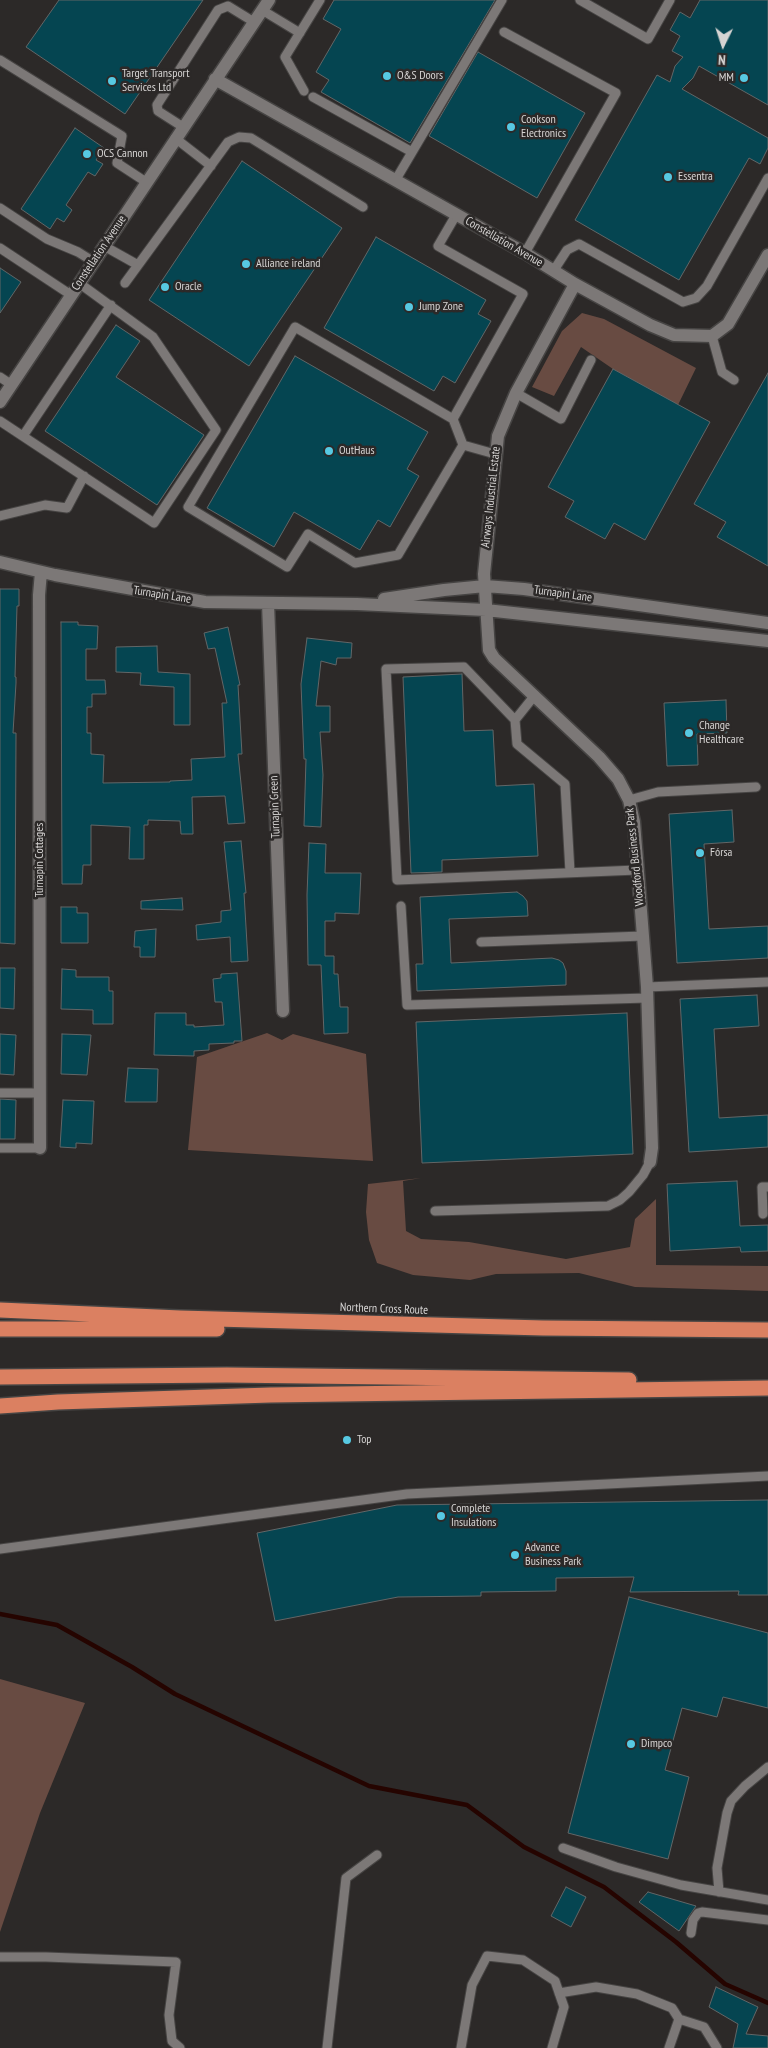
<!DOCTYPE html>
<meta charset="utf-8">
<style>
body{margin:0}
#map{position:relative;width:768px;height:2048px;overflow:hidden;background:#2c2928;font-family:"PT Sans Narrow",sans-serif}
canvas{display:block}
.north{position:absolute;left:698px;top:20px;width:50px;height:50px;-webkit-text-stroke:4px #2c2928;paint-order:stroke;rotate:184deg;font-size:14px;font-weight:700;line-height:20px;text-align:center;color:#d6d4d3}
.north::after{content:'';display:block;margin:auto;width:18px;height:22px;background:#d6d4d3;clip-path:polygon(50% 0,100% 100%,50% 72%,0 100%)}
</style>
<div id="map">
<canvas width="768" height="2048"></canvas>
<div class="north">N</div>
</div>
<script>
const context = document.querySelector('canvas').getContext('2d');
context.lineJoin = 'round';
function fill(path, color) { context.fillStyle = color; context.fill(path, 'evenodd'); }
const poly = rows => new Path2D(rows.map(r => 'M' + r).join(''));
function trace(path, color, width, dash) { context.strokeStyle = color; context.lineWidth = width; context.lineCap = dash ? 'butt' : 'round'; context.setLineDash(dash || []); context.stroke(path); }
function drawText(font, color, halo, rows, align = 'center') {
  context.font = font + ' "PT Sans Narrow",sans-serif'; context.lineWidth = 5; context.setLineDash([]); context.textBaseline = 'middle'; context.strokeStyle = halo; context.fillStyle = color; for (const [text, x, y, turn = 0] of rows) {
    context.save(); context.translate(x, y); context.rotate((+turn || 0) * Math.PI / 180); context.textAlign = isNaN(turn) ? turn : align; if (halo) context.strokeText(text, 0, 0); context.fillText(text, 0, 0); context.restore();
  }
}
fill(poly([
 [582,313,604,319,696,368,678,405,613,369,581,347,554,396,532,387,562,331],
 [267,1033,282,1040,293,1034,366,1054,373,1161,188,1150,197,1057],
 [421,1178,403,1181,406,1231,421,1239,469,1242,566,1259,630,1247,635,1219,656,1199,656,1265,768,1266,768,1291,635,1287,579,1273,496,1274,470,1280,413,1275,377,1263,369,1240,366,1212,368,1184],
 [0,1679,85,1703,40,1813,0,1932]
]), '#684b42');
trace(poly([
 [0,1614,57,1625,132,1667,175,1694,369,1786,467,1805,524,1847,604,1887,676,1942,725,1984,768,2003]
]), '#250400', 4.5);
const building = poly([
 [59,0,203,0,125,114,26,47,59,0],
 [334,0,495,0,410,143,321,92,329,80,316,72,341,29,323,19,334,0],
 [700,0,768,0,768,105,699,66,693,78,682,89,768,138,768,148,760,164,749,158,679,280,575,220,657,75,670,82,675,66,683,57,672,51,680,36,670,30,680,12,690,18,700,0],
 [478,52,585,113,537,198,429,136,478,52],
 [75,128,104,148,96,160,103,164,95,176,88,172,66,205,72,210,64,222,57,218,50,229,21,209,75,128],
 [242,161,342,228,249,366,149,300,242,161],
 [376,237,486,300,478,314,491,321,455,383,443,376,434,391,324,328,376,237],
 [0,268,21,282,0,313,0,268],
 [116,325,140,341,116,377,204,435,157,505,45,431,116,325],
 [295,356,428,432,407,469,419,476,390,527,378,520,360,550,294,512,274,547,207,508,295,356],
 [613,369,710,422,645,540,614,523,605,539,565,517,574,501,548,487,613,369],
 [768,373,768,566,717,537,726,522,694,504,768,373],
 [0,589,19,589,19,606,17,606,15,677,16,677,16,683,13,733,16,733,15,944,0,943,0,589],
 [61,622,78,622,78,625,98,626,97,649,86,649,86,680,105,680,106,694,92,694,92,707,87,707,87,733,91,733,91,754,104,755,103,783,170,782,170,781,192,780,191,759,225,757,222,703,227,703,215,648,208,649,204,633,228,627,240,685,238,685,242,754,238,754,245,823,228,824,225,796,192,797,193,834,181,834,180,821,148,820,148,825,144,825,144,859,129,859,130,827,91,825,91,865,83,865,82,884,62,884,61,622],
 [307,638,352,643,351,658,337,658,336,665,321,661,316,706,330,706,330,732,320,732,323,775,321,827,304,826,306,759,304,759,301,684,307,638],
 [157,646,158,672,190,674,190,725,174,725,174,687,140,685,141,673,116,672,116,647,157,646],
 [462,674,464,731,493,730,496,786,534,784,538,856,442,860,442,872,411,873,403,677,462,674],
 [726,700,727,733,697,734,698,765,667,766,664,703,726,700],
 [732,810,734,842,704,844,709,929,768,926,768,958,677,963,669,814,732,810],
 [241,841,246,893,244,893,248,961,231,962,230,937,197,940,196,925,221,922,221,911,231,910,224,842,241,841],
 [309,843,326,844,325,873,361,873,359,914,335,913,335,921,325,921,325,956,334,956,334,974,338,974,340,1007,348,1007,348,1033,324,1034,321,965,308,965,307,895,309,843],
 [517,892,523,896,527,901,528,916,449,919,451,963,552,958,559,960,563,963,566,971,566,985,417,991,416,964,423,964,420,897,517,892],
 [182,898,183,910,141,909,141,901,182,898],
 [61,907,77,907,77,913,88,913,88,943,61,943,61,907],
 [156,929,155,957,140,957,140,947,134,947,135,931,156,929],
 [0,968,15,968,14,1009,0,1008,0,968],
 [62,969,76,970,76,977,109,977,109,991,113,991,113,1024,93,1024,93,1010,61,1009,62,969],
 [237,973,242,1041,234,1041,234,1043,209,1044,209,1050,194,1051,194,1056,154,1055,155,1013,186,1013,186,1025,194,1025,194,1027,224,1025,222,1002,215,1002,213,979,221,978,221,974,237,973],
 [757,995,759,1026,714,1029,719,1118,768,1115,768,1147,689,1152,680,999,757,995],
 [627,1013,633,1154,422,1163,416,1022,627,1013],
 [0,1034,16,1035,14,1075,0,1074,0,1034],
 [62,1034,91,1035,87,1075,61,1074,62,1034],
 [128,1068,158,1069,157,1102,125,1102,128,1068],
 [0,1099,16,1100,15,1139,0,1139,0,1099],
 [63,1100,94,1101,92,1144,76,1143,76,1148,60,1147,63,1100],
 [737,1181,740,1226,768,1225,768,1251,741,1252,740,1247,670,1251,667,1184,737,1181],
 [768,1500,768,1595,738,1595,739,1591,630,1592,634,1577,556,1578,556,1591,481,1592,481,1596,398,1597,275,1621,257,1533,397,1505,768,1500],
 [629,1597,768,1633,768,1708,723,1697,717,1717,682,1708,665,1770,689,1777,668,1859,568,1833,629,1597],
 [566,1887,586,1897,571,1927,551,1916,566,1887],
 [648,1892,696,1906,679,1931,639,1902,648,1892],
 [716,1987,758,2007,746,2034,768,2036,768,2048,733,2048,738,2024,709,2007,716,1987]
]);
fill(building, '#054551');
trace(building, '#626667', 1);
const lane = poly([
 [580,0,648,39,670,0],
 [262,10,300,33],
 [504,32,616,93,525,253],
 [0,60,122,136,117,163,146,182],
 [304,91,285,57,320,0],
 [313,97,412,152],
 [183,127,158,111,157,105,218,10,228,6,254,22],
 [175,138,211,166],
 [395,181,502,0],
 [0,208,47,239,78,252,94,262],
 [104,246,138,265],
 [0,248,71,295],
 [554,270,567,250,579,244,683,302,696,298,707,286,768,178],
 [125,283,228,142,239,137,251,138,363,207],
 [712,336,722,372,734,380],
 [0,377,12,385],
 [516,393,561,419,591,360],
 [453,419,295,327,188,507,287,567,308,534,355,563,398,555,463,445,453,419,523,294,438,246,456,215],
 [0,421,154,523,216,430,153,337,79,283],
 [23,436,111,305],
 [463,445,495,454],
 [0,516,45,505,67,508,84,476],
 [515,720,535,695],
 [629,800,658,792,756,787],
 [570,872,565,784,517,744,515,720,464,667,386,669,397,880,637,870],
 [401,906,407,1005,647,998],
 [481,942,643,936],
 [647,987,768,982],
 [0,1093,40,1093],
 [0,1148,40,1148],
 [435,1211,608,1206,620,1200,629,1192,643,1175,650,1162],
 [763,1214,762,1187,768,1187],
 [0,1549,407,1494,768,1476],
 [563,1848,616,1867,681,1885,768,1900],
 [719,1892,717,1868,727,1813,731,1801,745,1786,768,1767],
 [691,1933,693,1920,698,1913,702,1912,768,1920],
 [0,1957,46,1957,176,1962,169,2015,172,2041,180,2048],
 [559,1993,596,1987,637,1994,672,2008,679,2019,669,2048],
 [679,2019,704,2027,717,2048],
 [327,2048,346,1878,377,1855],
 [461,2048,472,1985,487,1956,523,1960,555,1981,564,2007,552,2048]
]);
const street = poly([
 [215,79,525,253,575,284,650,325,674,335,712,336,728,324,768,255],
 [575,284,516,393,498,436,484,574,489,650,494,658,599,757,618,779,629,800,634,822,647,987,652,1148,650,1162],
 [0,402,269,0],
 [0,562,55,575,205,602,357,604,486,610,768,641],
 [384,599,444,590,485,586,524,589,768,623],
 [268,603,283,1011],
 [40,1148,39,595,41,572]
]);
const highway = poly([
 [0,1310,180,1318,543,1328,768,1330],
 [0,1329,217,1329],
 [0,1377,227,1375,629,1380],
 [0,1406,58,1402,270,1395,768,1388]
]);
trace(lane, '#464443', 11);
trace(street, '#464443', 15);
trace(highway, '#464443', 18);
trace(lane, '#7c7877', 9);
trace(street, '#7c7877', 12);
trace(highway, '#db8061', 15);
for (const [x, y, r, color] of [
 [387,76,5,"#57c9e2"],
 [744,78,5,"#57c9e2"],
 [112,81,5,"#57c9e2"],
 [511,127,5,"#57c9e2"],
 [87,154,5,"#57c9e2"],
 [668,177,5,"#57c9e2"],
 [246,264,5,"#57c9e2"],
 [165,287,5,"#57c9e2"],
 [409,307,5,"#57c9e2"],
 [329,451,5,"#57c9e2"],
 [689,733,5,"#57c9e2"],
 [700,853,5,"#57c9e2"],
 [347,1440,5,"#57c9e2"],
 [441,1516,5,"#57c9e2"],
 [515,1555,5,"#57c9e2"],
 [631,1744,5,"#57c9e2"]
]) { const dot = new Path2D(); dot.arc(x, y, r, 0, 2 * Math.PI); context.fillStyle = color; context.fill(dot); trace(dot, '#2c2928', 2); }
drawText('12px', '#d6d4d3', '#2c2928', [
 ["Target Transport",122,74],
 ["Services Ltd",122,88],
 ["O&S Doors",397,76],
 ["MM",734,78,"right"],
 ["Cookson",521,120],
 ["Electronics",521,134],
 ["OCS Cannon",97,154],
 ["Essentra",678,177],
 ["Alliance ireland",256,264],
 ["Oracle",175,287],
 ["Jump Zone",419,307],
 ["OutHaus",339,451],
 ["Change",699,726],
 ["Healthcare",699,740],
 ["Fórsa",710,853],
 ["Top",357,1440],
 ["Complete",451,1509],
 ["Insulations",451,1523],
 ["Advance",525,1548],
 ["Business Park",525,1562],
 ["Dimpco",641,1744]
], 'left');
drawText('12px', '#d6d4d3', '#2c2928', [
 ["Constellation Avenue",504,242,30],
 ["Constellation Avenue",99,253,-56],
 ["Airways Industrial Estate",491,497,-84],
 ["Turnapin Lane",563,594,8],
 ["Turnapin Lane",162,595,9],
 ["Turnapin Green",275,807,-92],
 ["Woodford Business Park",635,857,-96],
 ["Turnapin Cottages",40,860,-90],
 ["Northern Cross Route",384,1309,2]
]);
</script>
